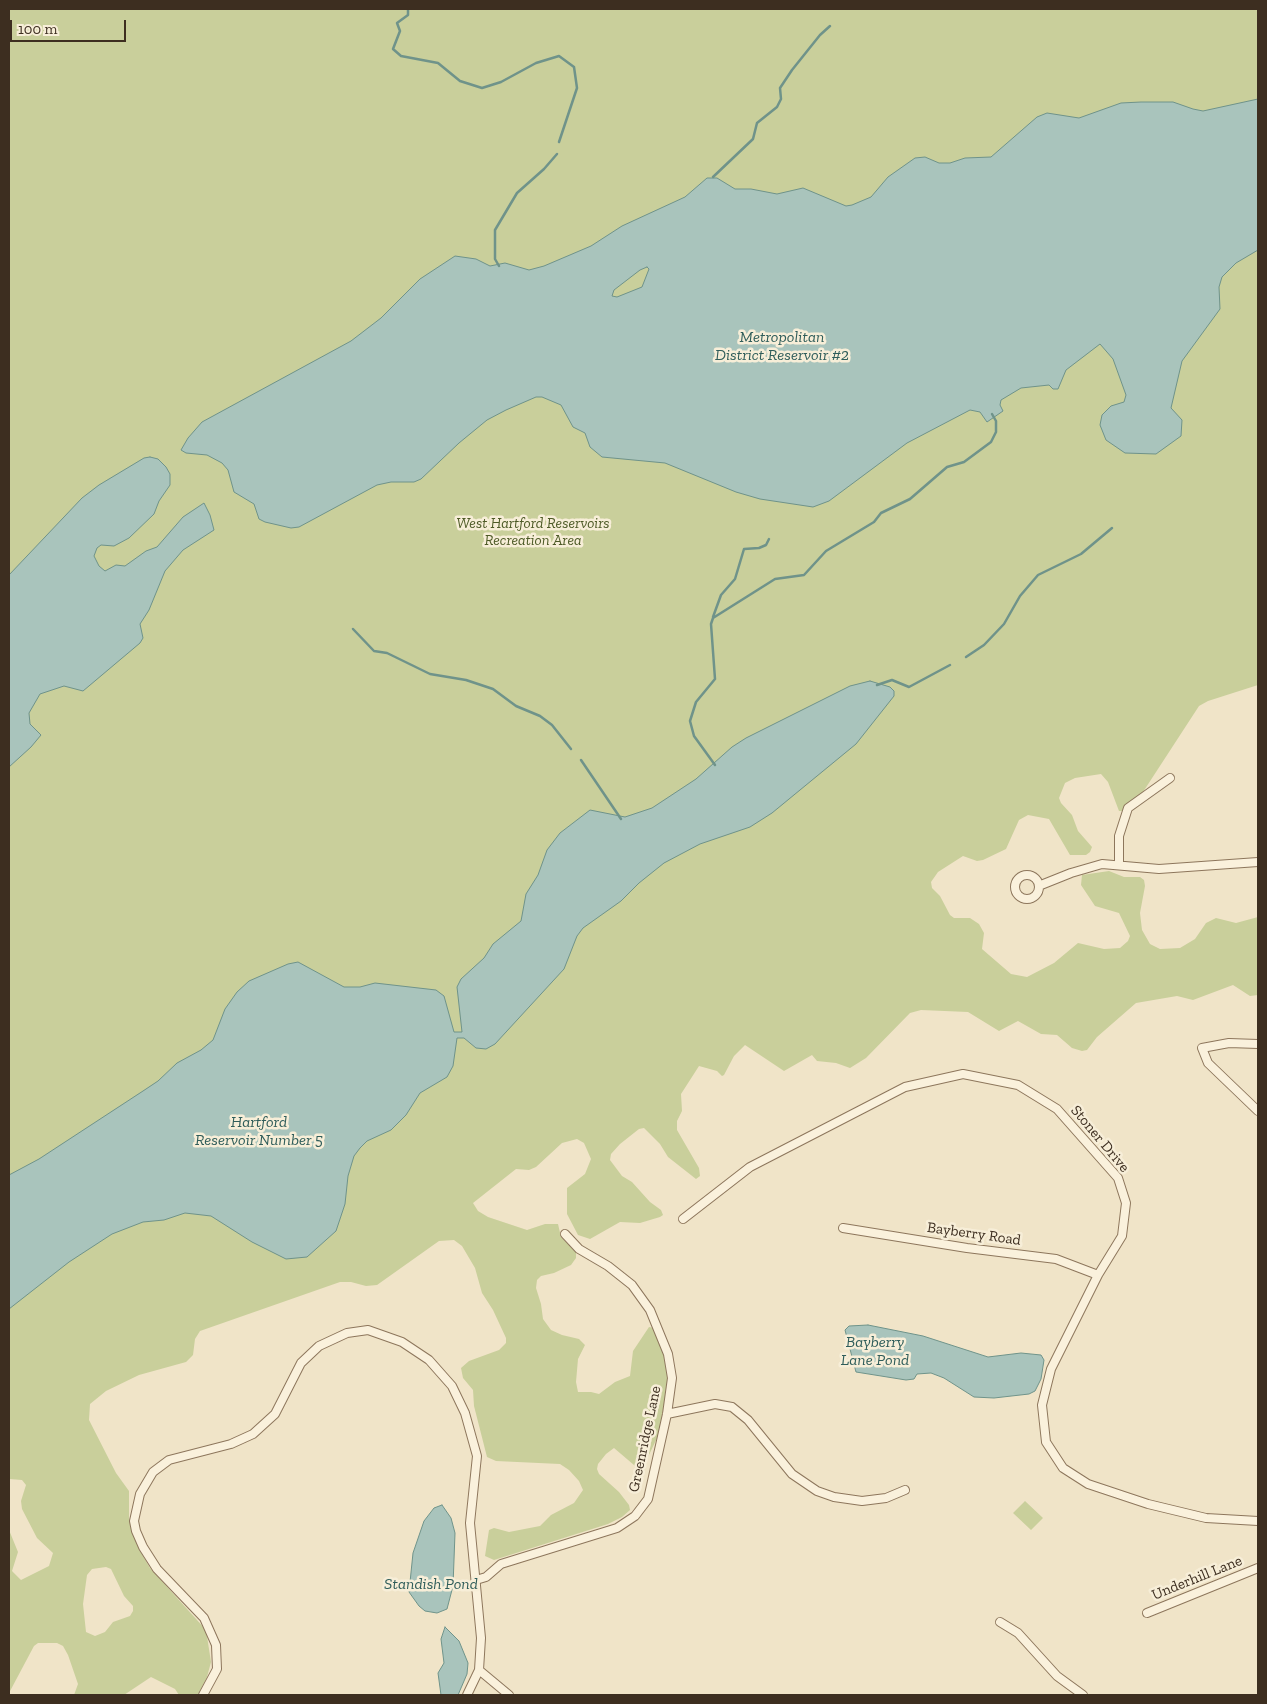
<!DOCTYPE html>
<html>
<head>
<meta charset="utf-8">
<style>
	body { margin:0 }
	#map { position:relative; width:1267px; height:1704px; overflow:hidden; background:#f0e4c8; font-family:"Zilla Slab",serif }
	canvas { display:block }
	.frame { position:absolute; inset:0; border:10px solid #3d2e20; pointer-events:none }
	.scale { position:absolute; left:10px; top:20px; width:116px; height:22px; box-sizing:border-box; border:2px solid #3d2e20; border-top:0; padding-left:6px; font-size:15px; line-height:18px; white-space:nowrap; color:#3d2e20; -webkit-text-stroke:4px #f7eed8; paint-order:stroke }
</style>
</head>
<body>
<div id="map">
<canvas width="1267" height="1704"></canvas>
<div class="frame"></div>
<div class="scale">100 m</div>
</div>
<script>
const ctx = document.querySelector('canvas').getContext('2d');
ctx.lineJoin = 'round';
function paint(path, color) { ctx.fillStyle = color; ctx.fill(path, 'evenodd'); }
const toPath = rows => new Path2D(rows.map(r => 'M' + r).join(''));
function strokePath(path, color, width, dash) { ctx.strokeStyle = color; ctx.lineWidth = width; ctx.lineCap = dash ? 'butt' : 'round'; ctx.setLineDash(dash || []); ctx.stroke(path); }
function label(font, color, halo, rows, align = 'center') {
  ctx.font = font + ' "Zilla Slab",serif'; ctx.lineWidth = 5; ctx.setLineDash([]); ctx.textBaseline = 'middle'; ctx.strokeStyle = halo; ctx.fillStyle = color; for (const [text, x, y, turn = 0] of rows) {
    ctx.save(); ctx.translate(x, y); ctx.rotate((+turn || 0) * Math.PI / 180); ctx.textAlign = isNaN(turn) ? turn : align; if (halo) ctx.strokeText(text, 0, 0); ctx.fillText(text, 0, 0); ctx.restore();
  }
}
const green = toPath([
	[9,9,1258,9,1258,685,1208,701,1199,706,1143,792,1124,811,1119,811,1108,782,1101,774,1075,778,1065,783,1059,798,1061,803,1072,815,1078,831,1092,847,1090,852,1086,855,1070,855,1049,819,1028,815,1019,820,1006,849,983,860,977,861,963,856,938,872,931,882,932,888,940,896,950,915,954,918,970,918,979,924,984,933,982,949,1011,974,1027,977,1054,963,1078,943,1104,949,1120,948,1128,941,1130,936,1119,913,1095,906,1081,885,1082,875,1109,871,1124,877,1140,877,1144,880,1145,886,1140,913,1142,930,1150,944,1160,949,1180,948,1195,939,1206,923,1216,918,1236,923,1258,917,1258,995,1250,996,1233,985,1193,1000,1177,996,1136,1003,1097,1037,1087,1050,1082,1051,1072,1048,1057,1035,1041,1034,1018,1021,999,1031,968,1012,921,1010,910,1013,866,1058,850,1068,836,1063,817,1061,812,1055,784,1071,745,1045,734,1056,724,1075,722,1076,717,1071,699,1066,681,1094,682,1111,677,1121,677,1130,699,1168,700,1176,696,1179,668,1157,660,1144,644,1128,639,1129,620,1144,611,1154,610,1160,622,1176,632,1182,650,1202,661,1210,663,1215,660,1217,640,1223,620,1222,590,1239,578,1235,567,1214,567,1188,585,1174,591,1159,584,1143,577,1139,562,1143,536,1167,529,1170,516,1169,473,1203,478,1211,488,1217,527,1230,545,1224,558,1224,561,1237,576,1252,576,1258,571,1265,554,1273,541,1276,537,1280,536,1288,541,1304,543,1319,551,1330,562,1335,579,1339,585,1345,578,1359,576,1382,578,1392,591,1392,599,1394,615,1382,630,1376,633,1351,649,1327,654,1328,662,1348,667,1364,668,1383,658,1436,647,1459,645,1470,641,1471,614,1448,606,1454,598,1464,597,1469,599,1474,619,1492,629,1505,630,1510,622,1517,608,1524,494,1560,485,1556,489,1530,494,1528,509,1532,540,1526,551,1515,574,1503,583,1490,579,1481,569,1470,560,1464,496,1461,487,1457,474,1406,473,1390,463,1378,461,1368,469,1361,499,1350,506,1343,506,1338,493,1310,482,1293,475,1268,462,1246,454,1240,439,1241,377,1285,366,1286,351,1282,340,1282,200,1331,195,1339,193,1355,186,1362,139,1375,106,1391,90,1404,89,1420,116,1473,129,1491,129,1518,139,1549,150,1568,206,1630,211,1662,207,1677,198,1695,179,1695,175,1689,151,1677,124,1695,74,1695,78,1684,68,1655,63,1646,57,1643,38,1643,34,1646,9,1693,9,1530,18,1552,12,1571,21,1580,49,1566,53,1553,37,1538,22,1509,21,1501,26,1485,22,1480,9,1479],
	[106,1567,111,1569,124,1596,133,1606,133,1611,130,1616,113,1622,105,1632,95,1636,86,1632,83,1604,87,1575,92,1569],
	[1025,1501,1043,1518,1031,1530,1013,1513]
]);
const water = toPath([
	[1258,99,1258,250,1236,263,1222,277,1219,287,1220,309,1182,361,1171,408,1182,420,1181,436,1156,454,1125,453,1106,440,1100,425,1102,415,1111,406,1124,402,1126,395,1113,359,1100,344,1066,370,1058,389,1053,389,1049,385,1021,388,1001,400,1000,405,1003,411,987,422,980,412,970,410,907,443,829,501,813,507,760,499,736,492,665,463,602,457,590,447,585,433,573,427,561,405,542,397,536,397,506,410,487,420,459,443,421,479,414,482,391,482,377,485,299,527,291,528,265,522,259,519,254,504,234,492,228,470,222,463,207,455,186,453,181,450,188,438,202,422,351,341,381,318,420,279,455,256,476,259,490,266,505,263,529,270,544,266,591,246,622,226,685,197,707,178,717,178,735,189,751,189,777,194,803,188,846,206,852,205,871,197,888,177,915,158,925,157,939,163,950,163,965,158,991,157,1037,117,1047,113,1079,118,1121,103,1141,102,1173,102,1193,109,1203,111,1258,99],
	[647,267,649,269,642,287,617,297,612,296,614,290,640,270,647,267],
	[150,457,158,459,166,467,170,474,170,485,159,501,154,514,129,538,114,546,101,545,97,548,94,556,99,566,105,571,116,565,125,566,146,551,157,547,183,517,204,503,210,515,214,530,183,550,165,571,149,610,140,624,143,638,140,643,83,691,64,686,40,694,29,713,30,724,41,735,31,747,9,767,9,575,82,498,99,485,144,458,150,457],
	[870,681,890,687,894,691,894,696,856,744,772,813,750,827,700,844,664,863,639,883,621,901,583,928,577,936,564,969,495,1044,486,1049,476,1048,464,1038,457,1038,453,1066,447,1077,420,1093,406,1115,391,1130,367,1141,360,1148,354,1156,348,1176,345,1204,336,1231,307,1257,286,1259,252,1242,211,1216,185,1213,164,1220,143,1222,112,1234,69,1262,9,1309,9,1175,39,1159,143,1091,158,1081,177,1063,201,1050,213,1040,225,1009,237,992,249,981,288,964,298,962,344,987,360,987,375,983,436,990,444,996,454,1032,462,1032,457,987,461,979,484,958,493,944,521,921,526,894,538,875,547,850,560,833,590,810,625,817,652,808,696,779,732,747,746,738,850,686,870,681],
	[868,1325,923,1336,988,1357,1021,1353,1041,1355,1044,1360,1041,1379,1035,1391,1029,1394,994,1398,974,1397,944,1378,931,1373,917,1374,914,1379,906,1380,856,1372,845,1330,849,1326,868,1325],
	[442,1505,451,1518,455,1533,453,1586,447,1609,437,1613,425,1611,419,1606,409,1592,413,1553,424,1521,434,1508,442,1505],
	[445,1627,459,1641,468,1663,467,1674,458,1695,441,1695,438,1673,444,1663,441,1639,445,1627]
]);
const stream = toPath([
	[408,9,408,15,397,23,400,31,393,49,401,56,438,63,460,81,482,88,501,82,536,63,559,56,574,67,577,88,559,142],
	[713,177,753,139,757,123,777,107,781,99,780,88,792,70,820,35,830,26],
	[499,266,495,259,495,230,517,193,544,169,557,154],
	[713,617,721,595,735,579,744,549,759,548,766,545,769,539],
	[353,629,374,651,387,653,430,674,466,680,493,689,516,706,540,716,552,725,571,749],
	[966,657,984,645,1004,624,1020,596,1038,575,1081,554,1112,528],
	[877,685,892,680,909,687,950,665],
	[581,760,621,819],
	[715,765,694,736,690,721,696,702,715,679,711,624,713,618,775,579,804,575,826,551,874,522,881,513,910,499,947,467,964,462,991,442,996,432,996,421,992,414]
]);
const minor = toPath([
	[1119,864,1119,836,1128,808,1170,778],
	'1015 887a12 12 0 1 1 24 0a12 12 0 1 1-24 0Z',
	[1041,885,1071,873,1102,864,1159,869,1258,862],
	[1258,1044,1229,1043,1202,1048,1208,1063,1258,1111],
	[683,1219,750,1167,905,1087,963,1074,1018,1085,1057,1109,1118,1178,1126,1203,1122,1236,1098,1275,1051,1369,1042,1405,1046,1442,1063,1468,1088,1484,1148,1504,1206,1518,1258,1521],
	[843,1228,967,1248,1056,1259,1098,1275],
	[667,1414,715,1404,732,1407,748,1420,792,1474,817,1491,834,1497,862,1501,886,1498,905,1490],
	[476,1580,486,1577,501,1564,617,1528,635,1516,648,1499,667,1414,672,1378,668,1354,650,1310,632,1285,608,1266,579,1249,565,1234],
	[1147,1613,1258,1568],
	[1000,1622,1018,1633,1057,1676,1083,1695],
	[479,1670,509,1695],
	[203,1695,217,1669,216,1645,204,1618,157,1569,143,1547,136,1531,134,1521,140,1494,153,1472,169,1460,231,1444,253,1434,275,1414,301,1363,319,1346,347,1333,368,1330,402,1342,429,1360,452,1386,465,1413,477,1456,470,1523,481,1638,479,1670,467,1695]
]);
const parkNames = [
	["West Hartford Reservoirs",533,524],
	["Recreation Area",533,541]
];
const streetNames = [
	["Stoner Drive",1100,1139,50],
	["Bayberry Road",974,1234,8],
	["Greenridge Lane",645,1439,-78],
	["Underhill Lane",1197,1578,-22]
];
const waterNames = [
	["Metropolitan",782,337],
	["District Reservoir #2",782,355],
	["Hartford",259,1122],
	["Reservoir Number 5",259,1140],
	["Bayberry",875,1342],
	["Lane Pond",875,1360],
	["Standish Pond",431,1584]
];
paint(green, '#c9cf9b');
paint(water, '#a9c4bc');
strokePath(water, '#6f938a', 1);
strokePath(stream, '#6f938a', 2.5);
strokePath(minor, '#8d765c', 10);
strokePath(minor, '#faf1dc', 8);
label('italic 15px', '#4d5a26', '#f7eed8', parkNames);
label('15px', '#3d2e20', '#f7eed8', streetNames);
label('italic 16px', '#2f5d5a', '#f7eed8', waterNames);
</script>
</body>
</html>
